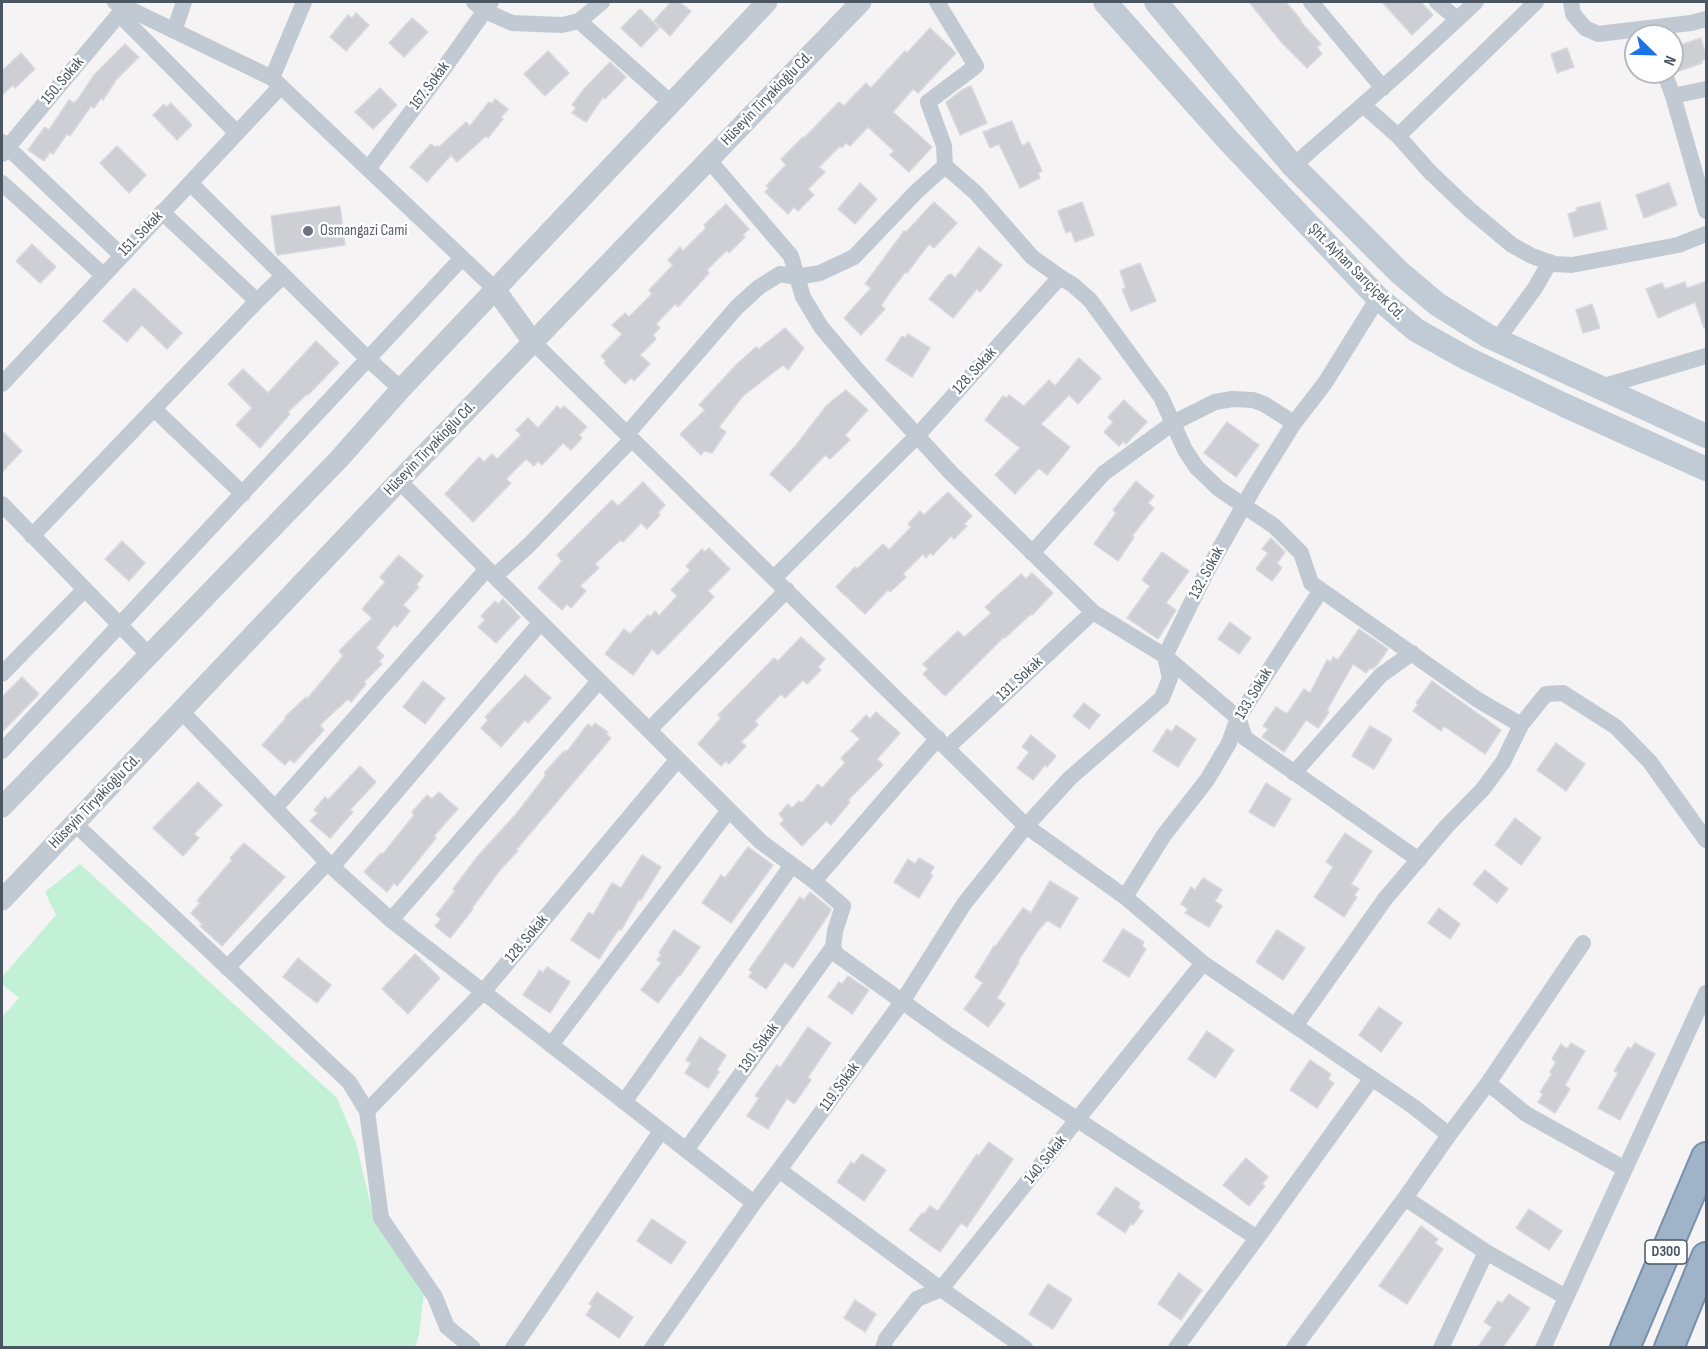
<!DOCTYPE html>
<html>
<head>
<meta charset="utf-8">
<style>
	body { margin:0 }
	#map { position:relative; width:1708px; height:1349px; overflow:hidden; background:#f5f3f3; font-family:"Sofia Sans Condensed",sans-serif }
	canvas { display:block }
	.frame { position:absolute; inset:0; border:3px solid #4a5661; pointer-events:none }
	.north { position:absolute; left:1624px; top:24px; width:60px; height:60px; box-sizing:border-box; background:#fff; border:2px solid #b7bbc0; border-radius:50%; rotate:113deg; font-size:16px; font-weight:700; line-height:24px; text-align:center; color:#4a5661 }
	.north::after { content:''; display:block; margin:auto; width:21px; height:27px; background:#1a73e8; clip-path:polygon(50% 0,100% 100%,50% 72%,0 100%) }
</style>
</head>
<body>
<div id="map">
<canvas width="1708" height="1349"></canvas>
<div class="frame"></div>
<div class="north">N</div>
</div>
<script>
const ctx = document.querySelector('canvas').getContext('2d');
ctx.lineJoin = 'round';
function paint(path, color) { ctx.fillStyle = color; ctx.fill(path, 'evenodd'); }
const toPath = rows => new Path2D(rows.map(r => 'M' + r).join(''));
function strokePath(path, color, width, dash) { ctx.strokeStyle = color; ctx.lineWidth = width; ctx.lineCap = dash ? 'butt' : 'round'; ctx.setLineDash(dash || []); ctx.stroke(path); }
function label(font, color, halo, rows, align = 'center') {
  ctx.font = font + ' "Sofia Sans Condensed",sans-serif'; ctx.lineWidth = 5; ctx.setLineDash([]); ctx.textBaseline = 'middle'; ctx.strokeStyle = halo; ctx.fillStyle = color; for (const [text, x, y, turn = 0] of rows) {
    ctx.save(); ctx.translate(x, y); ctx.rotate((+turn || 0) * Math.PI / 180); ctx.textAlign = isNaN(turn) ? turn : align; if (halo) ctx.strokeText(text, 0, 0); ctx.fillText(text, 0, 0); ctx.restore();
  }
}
const green = toPath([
	[80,864,337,1098,356,1143,375,1223,424,1292,419,1335,415,1347,2,1347,2,1017,19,998,2,984,2,977,56,915,45,892]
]);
const building = toPath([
	[671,2,679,2,691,11,670,36,654,21,671,2],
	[1249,2,1286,2,1301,20,1300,21,1321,44,1317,47,1322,54,1307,68,1282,43,1249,2],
	[1382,2,1421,2,1433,15,1412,35,1382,2],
	[640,9,659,28,641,47,621,28,640,9],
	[356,13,369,25,346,51,330,37,348,15,352,18,356,13],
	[412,18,428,32,404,57,389,43,412,18],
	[930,28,956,53,918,93,913,89,893,112,932,147,909,172,890,155,894,151,868,127,850,146,846,143,842,148,840,146,819,167,825,172,808,189,814,195,798,211,794,207,788,214,765,192,769,188,766,186,786,165,781,159,803,137,804,138,839,102,844,106,866,83,871,88,905,51,907,53,930,28],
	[1701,38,1707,59,1701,61,1702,63,1676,72,1672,59,1672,48,1701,38],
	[125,44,139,57,116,80,103,100,101,98,94,108,91,106,70,136,67,134,53,154,50,152,44,161,28,150,45,127,49,130,69,100,74,103,78,99,94,75,125,44],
	[1567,48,1574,67,1557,73,1551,54,1567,48],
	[548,51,569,73,545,96,524,74,548,51],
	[21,53,35,69,15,88,13,85,2,95,2,71,21,53],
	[610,62,626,77,605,99,603,97,586,122,572,113,576,108,572,105,584,89,610,62],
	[971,86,987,123,960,135,946,102,962,90,971,86],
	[380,88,397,105,373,129,355,112,380,88],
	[495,99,508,109,501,117,503,119,488,138,486,136,457,162,451,155,427,182,410,167,431,144,435,147,437,146,439,147,466,122,470,126,489,102,492,104,495,99],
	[171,103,192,125,177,140,153,115,164,104,166,107,171,103],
	[1012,121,1022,146,1029,142,1042,171,1038,173,1040,178,1020,188,999,144,990,148,983,132,1012,121],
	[117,146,146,175,129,193,100,163,117,146],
	[860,183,877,199,855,224,838,209,860,183],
	[1669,183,1677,205,1644,218,1636,195,1669,183],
	[934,202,957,223,934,248,929,244,907,273,905,272,881,305,885,309,861,335,844,318,871,288,865,284,904,231,906,232,934,202],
	[1082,202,1094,235,1075,242,1071,231,1066,233,1058,211,1082,202],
	[1600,202,1607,229,1574,237,1568,214,1577,211,1576,208,1600,202],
	[726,204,749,229,743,235,745,237,729,253,727,250,707,270,709,273,678,307,675,304,656,324,660,328,653,335,656,339,640,355,650,364,634,381,631,378,625,384,604,363,606,361,601,356,622,334,612,325,625,313,629,317,652,294,649,290,673,265,668,260,680,247,683,251,706,228,704,225,726,204],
	[340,206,345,245,278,255,276,253,271,216,340,206],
	[32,244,56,267,40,283,16,261,32,244],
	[979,247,1002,265,980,292,977,289,953,318,929,299,947,276,951,274,955,278,979,247],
	[1140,263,1156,301,1131,311,1122,289,1126,288,1120,271,1140,263],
	[1707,281,1707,327,1704,328,1695,302,1658,318,1646,289,1662,283,1665,289,1685,282,1687,288,1707,281],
	[134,288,182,333,167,349,142,325,127,342,103,321,134,288],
	[1592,304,1600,328,1583,333,1576,310,1592,304],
	[785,328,804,348,788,370,783,365,743,396,719,427,726,432,712,453,704,451,701,455,680,434,705,410,699,405,736,365,756,347,759,349,785,328],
	[908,334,930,348,912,377,886,360,902,336,905,338,908,334],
	[316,341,339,363,308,395,307,394,288,412,290,414,260,448,236,425,252,408,228,384,243,369,268,393,316,341],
	[1079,358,1101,378,1078,404,1069,395,1041,424,1070,447,1047,475,1039,468,1015,494,995,475,1020,448,985,420,1003,396,1007,398,1009,395,1024,406,1049,380,1055,386,1079,358],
	[846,390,868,410,845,435,850,440,830,459,825,455,790,492,770,474,797,444,827,405,846,390],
	[1124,400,1147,422,1126,444,1124,441,1119,446,1104,432,1113,422,1108,417,1124,400],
	[557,406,561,409,564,406,587,427,579,435,582,438,571,450,563,443,542,465,538,461,534,466,526,459,506,479,511,483,473,522,445,494,479,457,484,462,492,454,497,459,521,435,516,430,528,418,538,428,557,406],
	[1227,422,1259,445,1236,477,1204,453,1227,422],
	[2,431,22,451,2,472,2,431],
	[1136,481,1154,496,1148,503,1154,508,1132,536,1134,537,1118,561,1094,544,1116,513,1113,510,1136,481],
	[643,482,665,505,658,513,660,515,647,529,641,523,623,542,621,540,615,545,595,564,599,568,580,586,586,591,571,608,567,604,562,610,538,588,562,561,557,555,612,500,618,506,643,482],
	[948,492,972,516,964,524,967,526,954,539,951,536,933,555,930,553,926,558,923,554,903,574,906,577,890,592,888,590,865,614,836,587,855,567,857,569,883,544,889,550,911,527,908,524,920,511,924,515,948,492],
	[1271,538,1285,552,1277,563,1282,568,1272,581,1256,569,1268,553,1262,549,1271,538],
	[122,541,145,563,129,581,105,559,122,541],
	[709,548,730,569,708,591,714,597,692,620,658,655,652,649,633,675,605,654,624,629,630,634,648,615,650,617,655,611,659,616,677,596,671,590,690,570,686,566,702,549,705,552,709,548],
	[1162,552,1189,571,1166,603,1176,610,1158,639,1127,618,1150,586,1142,580,1162,552],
	[399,555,423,576,416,585,419,587,403,605,410,611,397,627,394,625,376,648,384,656,379,661,382,664,364,682,366,684,351,702,348,699,320,725,324,730,294,763,290,759,285,765,262,745,286,718,285,717,306,697,307,699,343,656,339,651,372,618,362,609,385,582,380,577,399,555],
	[1032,573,1053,593,1032,615,1031,614,1005,638,1004,637,945,696,923,674,928,669,923,664,958,631,964,637,971,631,991,613,985,607,1021,574,1026,579,1032,573],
	[503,599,520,617,496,643,478,627,485,620,481,616,495,601,498,604,503,599],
	[1230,622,1251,638,1239,654,1218,639,1230,622],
	[1359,629,1388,649,1377,665,1372,669,1370,668,1366,673,1353,664,1327,710,1329,712,1318,728,1306,720,1284,752,1262,737,1268,729,1263,726,1276,707,1287,714,1304,689,1310,693,1327,660,1331,662,1333,657,1338,660,1359,629],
	[801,637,825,659,818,667,821,670,807,684,803,680,785,698,781,694,755,721,758,725,741,742,746,746,729,764,726,761,721,766,698,744,721,718,718,715,774,658,778,661,801,637],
	[525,675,551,698,528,723,525,720,501,747,481,728,488,720,485,717,525,675],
	[22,677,39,694,2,732,2,697,22,677],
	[423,681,445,698,425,724,403,707,423,681],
	[1432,681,1501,730,1485,754,1444,726,1441,731,1413,711,1418,705,1416,703,1432,681],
	[1084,703,1100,715,1089,729,1073,716,1084,703],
	[876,712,900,733,877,759,883,765,848,800,850,802,831,825,826,821,802,846,780,824,784,820,779,814,788,804,792,808,799,801,802,803,818,784,822,788,845,763,841,758,860,739,851,731,866,715,870,719,876,712],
	[595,723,608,732,606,734,611,738,516,850,518,851,500,870,472,908,473,909,450,938,435,926,441,919,436,915,455,891,453,889,477,857,517,813,546,775,544,773,564,751,565,752,569,749,588,724,592,727,595,723],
	[1176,725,1196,739,1178,767,1153,751,1167,729,1172,732,1176,725],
	[1370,726,1392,739,1374,769,1352,756,1370,726],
	[1031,735,1056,756,1047,767,1045,765,1033,780,1017,768,1029,752,1022,747,1031,735],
	[1556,743,1585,764,1566,791,1537,770,1556,743],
	[360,766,376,782,350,810,353,812,330,838,310,821,318,813,314,810,325,797,328,800,360,766],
	[198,782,222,805,194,834,199,838,183,856,153,828,198,782],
	[1266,783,1291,799,1274,827,1249,812,1266,783],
	[439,792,458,809,434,836,436,838,415,864,397,886,394,883,387,892,364,872,381,853,383,854,414,815,412,812,427,795,432,799,439,792],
	[1515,818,1541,838,1521,865,1495,845,1515,818],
	[1345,833,1372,851,1351,884,1359,889,1354,895,1357,897,1344,917,1314,897,1333,867,1326,862,1345,833],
	[244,843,285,877,222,946,200,926,202,924,191,913,200,903,197,901,232,860,230,858,244,843],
	[748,847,773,865,731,923,702,903,721,875,725,878,748,847],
	[642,855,661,867,641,900,639,899,621,930,619,929,599,959,571,940,589,912,593,915,612,883,621,888,642,855],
	[919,858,934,867,930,874,933,875,919,898,894,882,908,859,915,864,919,858],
	[1485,870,1508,889,1497,903,1473,884,1485,870],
	[1203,878,1222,890,1215,901,1222,906,1209,927,1185,913,1188,909,1181,904,1191,887,1195,890,1203,878],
	[1050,881,1078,898,1060,928,1047,920,1038,931,1018,961,1019,962,997,998,1005,1004,988,1027,964,1009,983,983,975,977,994,946,995,947,1023,908,1031,913,1050,881],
	[810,892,831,909,830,912,793,968,785,962,766,989,749,977,752,972,749,970,800,897,804,900,810,892],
	[1439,908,1460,924,1450,939,1428,923,1439,908],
	[1123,929,1144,942,1142,946,1146,949,1129,977,1103,961,1123,929],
	[674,930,700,947,680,976,679,975,658,1003,641,990,661,963,657,960,661,955,659,953,674,930],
	[1277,930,1305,948,1283,980,1256,962,1277,930],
	[415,954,440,978,408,1014,382,989,415,954],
	[298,958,331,985,317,1003,283,977,298,958],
	[547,967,570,982,550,1013,523,995,540,970,543,973,547,967],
	[848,976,869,990,852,1014,828,997,839,982,842,984,848,976],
	[1379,1007,1402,1023,1381,1052,1359,1035,1379,1007],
	[808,1027,831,1043,808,1077,811,1080,794,1104,787,1098,768,1129,747,1116,759,1098,755,1096,777,1065,780,1068,808,1027],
	[1207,1031,1234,1050,1215,1078,1188,1059,1207,1031],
	[700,1037,726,1055,717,1070,719,1072,708,1088,685,1073,691,1063,686,1060,700,1037],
	[1571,1043,1585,1051,1565,1085,1570,1089,1555,1113,1538,1102,1543,1094,1540,1092,1552,1074,1550,1072,1556,1062,1552,1059,1561,1044,1567,1049,1571,1043],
	[1635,1043,1655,1054,1620,1120,1598,1108,1618,1073,1614,1071,1628,1047,1631,1049,1635,1043],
	[1310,1060,1331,1074,1328,1079,1334,1083,1317,1108,1290,1090,1310,1060],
	[989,1142,1013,1159,967,1227,961,1223,940,1252,909,1230,922,1213,924,1214,930,1206,938,1211,977,1154,979,1156,989,1142],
	[862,1154,886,1170,864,1201,837,1182,851,1162,854,1164,862,1154],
	[1246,1158,1268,1177,1262,1184,1265,1186,1249,1206,1223,1185,1246,1158],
	[1116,1187,1140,1203,1138,1208,1143,1211,1133,1225,1131,1223,1125,1233,1097,1214,1116,1187],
	[1529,1209,1562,1231,1549,1250,1516,1228,1529,1209],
	[652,1219,686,1242,671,1264,637,1241,652,1219],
	[1421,1226,1438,1239,1435,1243,1443,1249,1407,1304,1379,1286,1421,1226],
	[1179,1273,1202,1290,1181,1320,1158,1304,1179,1273],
	[1048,1284,1072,1299,1053,1329,1029,1314,1048,1284],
	[597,1292,633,1317,619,1338,586,1315,592,1306,589,1304,597,1292],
	[1509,1294,1530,1308,1503,1347,1478,1347,1492,1327,1484,1322,1498,1301,1502,1303,1509,1294],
	[855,1300,876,1314,865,1332,844,1318,855,1300]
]);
const minor = toPath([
	[115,2,272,78,495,289],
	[474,2,485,11,512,23,562,25,579,21,602,2],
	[1311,2,1383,88],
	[1437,2,1457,19],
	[1571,2,1573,14,1585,28,1598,34,1691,23,1706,19],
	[119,14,237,133],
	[579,21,671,103],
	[174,31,184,2],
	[1664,72,1673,96,1706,211],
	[272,78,304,2],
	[1673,96,1706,89],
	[1363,105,1398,136,1430,172,1470,210,1512,245,1532,256,1554,264,1572,265,1678,245,1706,234],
	[1398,136,1536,2],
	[2,142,121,255],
	[2,154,125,7],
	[708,159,791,256,803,297,821,327,859,372,951,473,1093,612,1165,656,1238,718,1245,738,1419,860],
	[1293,166,1406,67,1476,2],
	[368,169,442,71,491,2],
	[2,183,103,275],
	[190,183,368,359,401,389],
	[162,212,257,301],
	[1060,277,1073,285,1090,300,1161,397,1185,450,1197,468,1219,489,1274,526,1301,553,1311,583,1321,590,1238,718,1229,743,1207,780,1164,835,1125,897],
	[1497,340,1535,288,1550,262],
	[533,342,1026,826,1125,897,1203,963,1414,1107,1449,1135,1405,1198,1294,1348],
	[2,384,281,86],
	[1601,387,1706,356],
	[154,409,243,494],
	[627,434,737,307,759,287,780,274,797,277,820,273,854,257,917,191,945,166,944,146,928,102,976,66,937,2],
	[399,481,761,842,814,881,843,906,835,931,833,947,836,954,949,1035,1257,1238],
	[2,504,149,655],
	[32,536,257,301,283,276],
	[1032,553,1104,473,1173,423,1215,402,1232,399,1253,400,1264,404,1294,423],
	[495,576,529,545,632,439],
	[774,578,917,436,1060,277,1032,257,976,193,945,166],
	[2,674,85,589],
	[181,711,332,867,391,920,754,1203],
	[1521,725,1546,694,1563,693,1616,727,1650,762,1706,840],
	[649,730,787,590],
	[947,748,1093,612],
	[2,751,462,258],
	[1294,773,1381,675,1412,653],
	[275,808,487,569],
	[75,824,349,1082,367,1111,381,1218,435,1297,447,1327,473,1348],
	[332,867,541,622],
	[814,881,938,738],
	[391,920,599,681],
	[227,968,328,862],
	[1295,1026,1385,899,1446,827,1483,789,1503,762,1521,725,1478,700,1321,590],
	[551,1045,729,810],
	[1488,1083,1526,1114,1625,1169,1706,993],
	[624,1102,792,865],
	[367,1111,483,992,678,759],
	[1449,1135,1488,1083,1583,943],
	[686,1150,833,947],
	[779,1170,931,1282,1025,1348],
	[1405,1198,1486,1252,1566,1297],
	[513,1348,661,1131],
	[652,1348,754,1203,779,1170,902,1002,964,904,1026,826,1070,778,1162,698,1170,678,1165,656,1206,573,1253,489,1294,423,1325,383,1378,298],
	[883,1348,886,1339,917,1299,941,1289,1203,963],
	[1176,1348,1257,1238,1372,1078],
	[1441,1348,1486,1252],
	[1543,1348,1625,1169]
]);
const tertiary = toPath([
	[495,289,533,342],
	[2,807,339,459,401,389,767,2],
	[2,900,399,481,861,2]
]);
const secondary = toPath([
	[1105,2,1228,140,1378,298,1416,330,1466,358,1564,405,1706,469],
	[1156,2,1293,166,1399,272,1437,304,1488,336,1706,436]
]);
const trunk = toPath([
	[1625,1348,1706,1157],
	[1669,1348,1706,1257]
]);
const markers = [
	[308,231,6,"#6b7280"]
];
const shields = [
	[1666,1252,42]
];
const shieldNames = [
	["D300",1666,1252]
];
const streetNames = [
	["150. Sokak",63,81,-50],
	["167. Sokak",430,86,-53],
	["Hüseyin Tiryakioğlu Cd.",767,99,-46],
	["151. Sokak",141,234,-46],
	["Şht. Ayhan Sarıçiçek Cd.",1356,272,45],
	["128. Sokak",975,371,-48],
	["Hüseyin Tiryakioğlu Cd.",430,449,-46],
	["132. Sokak",1207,573,-62],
	["131. Sokak",1020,679,-43],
	["133. Sokak",1254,694,-59],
	["Hüseyin Tiryakioğlu Cd.",95,802,-46],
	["128. Sokak",527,939,-50],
	["130. Sokak",759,1048,-54],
	["119. Sokak",840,1087,-54],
	["140. Sokak",1046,1160,-51]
];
const worshipNames = [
	["Osmangazi Cami",320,231]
];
paint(green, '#c3f1d5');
paint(building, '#cdcfd5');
strokePath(building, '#d7d9de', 1.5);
strokePath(trunk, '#7690ad', 32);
strokePath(minor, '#c1cad2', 16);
strokePath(tertiary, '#c1cad2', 21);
strokePath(secondary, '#c1cbd6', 24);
strokePath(trunk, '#9fb4c9', 28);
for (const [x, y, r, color] of markers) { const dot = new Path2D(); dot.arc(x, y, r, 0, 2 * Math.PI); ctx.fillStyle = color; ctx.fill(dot); strokePath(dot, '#fff', 2); }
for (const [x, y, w] of shields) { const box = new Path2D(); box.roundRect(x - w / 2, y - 12, w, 24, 4.5); ctx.fillStyle = '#fff'; ctx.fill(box); strokePath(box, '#4a5661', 1.5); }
label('bold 15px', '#4a5661', null, shieldNames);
label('16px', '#4a5661', '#fff', streetNames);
label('16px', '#5b616d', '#fff', worshipNames, 'left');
</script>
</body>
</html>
